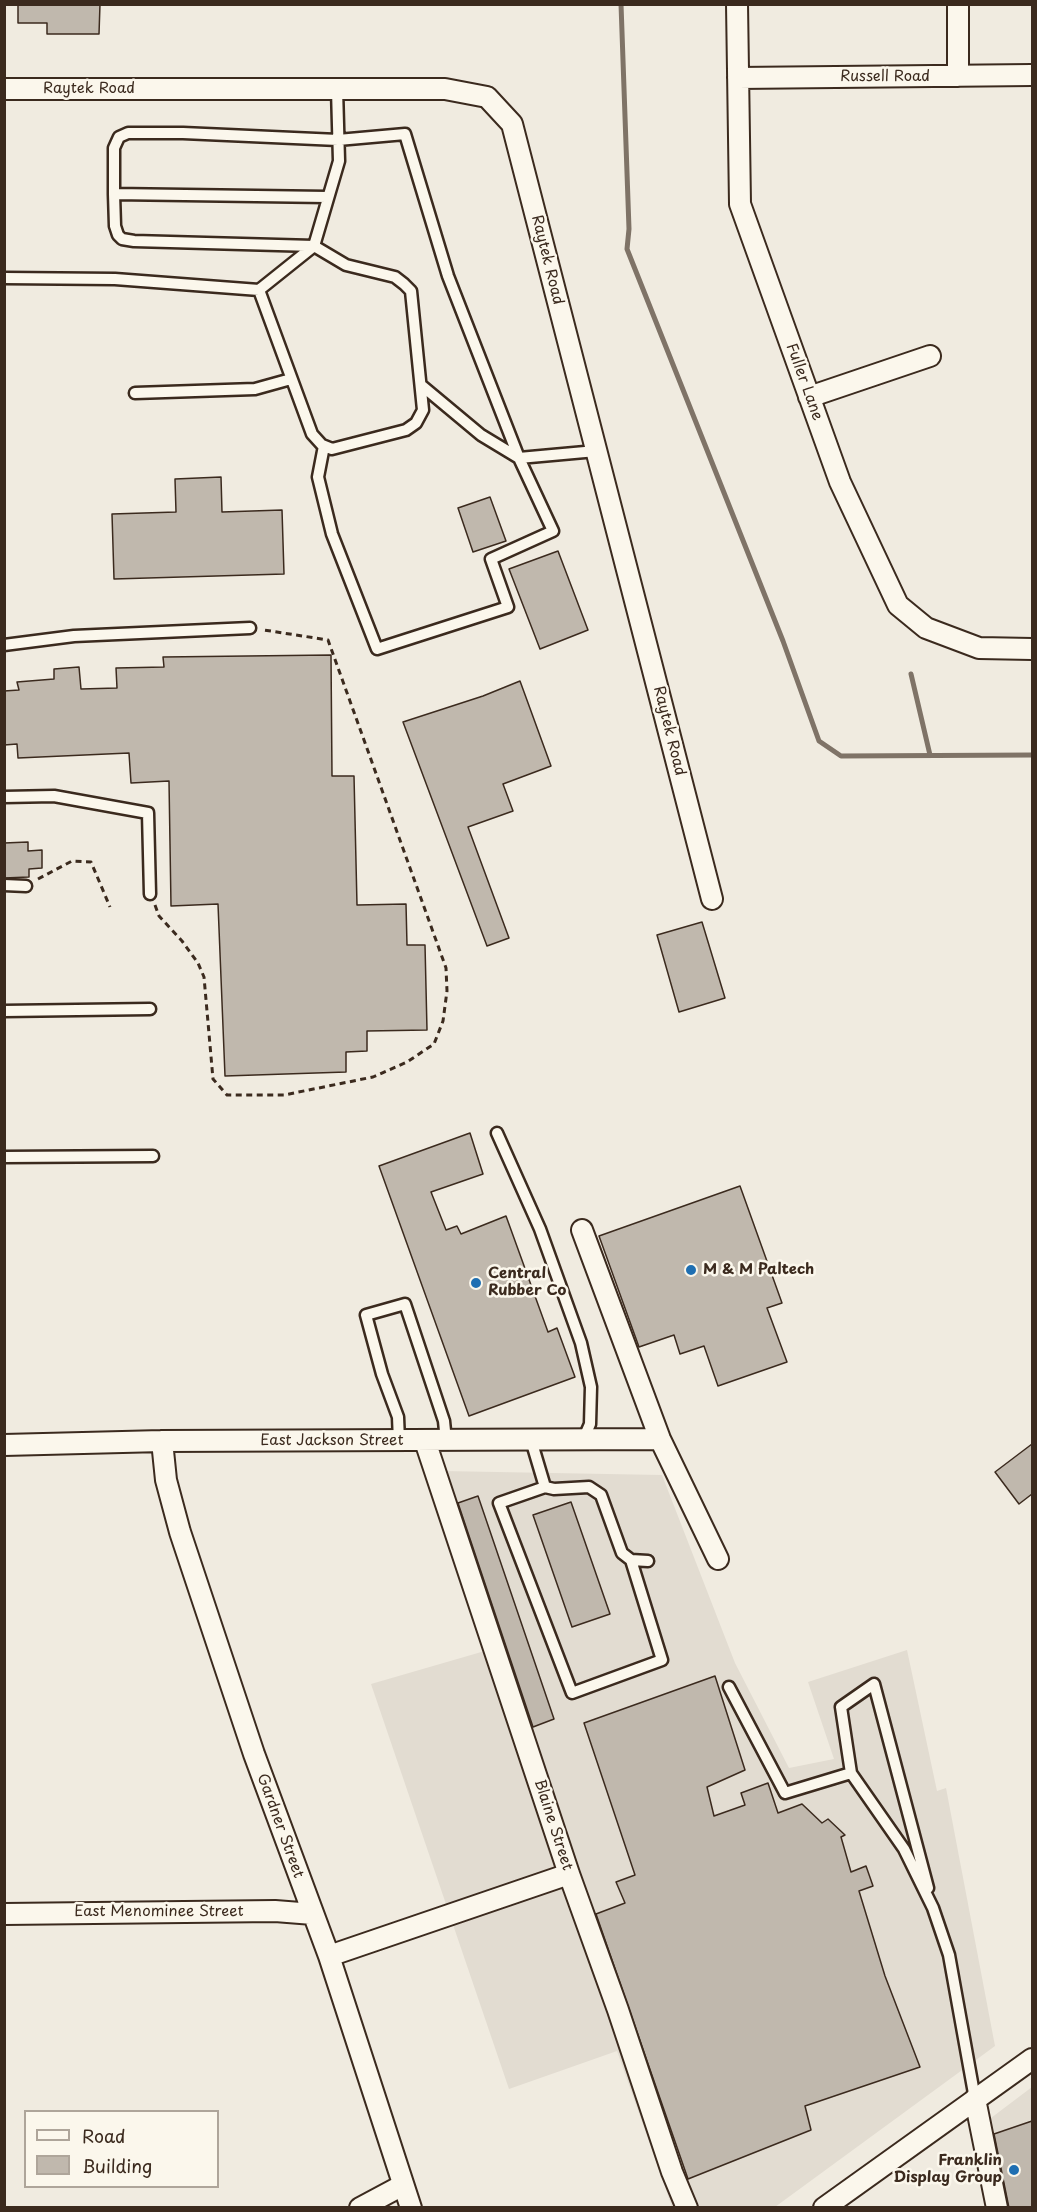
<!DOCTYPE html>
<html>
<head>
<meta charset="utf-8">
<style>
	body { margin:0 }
	#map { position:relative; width:1037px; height:2212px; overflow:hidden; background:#f0ebe0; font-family:"Playpen Sans",sans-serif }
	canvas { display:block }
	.frame { position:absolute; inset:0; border:6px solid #3b2a1e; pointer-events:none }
	.legend { position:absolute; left:24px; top:2110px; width:195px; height:78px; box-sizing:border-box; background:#fbf7ec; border:2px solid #aea59a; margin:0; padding:8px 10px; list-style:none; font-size:18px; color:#3b2a1e }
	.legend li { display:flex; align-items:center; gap:12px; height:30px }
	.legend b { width:30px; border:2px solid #aea59a }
</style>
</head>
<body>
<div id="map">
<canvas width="1037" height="2212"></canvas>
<div class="frame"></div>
<ul class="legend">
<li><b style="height:8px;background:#fbf7ec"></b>Road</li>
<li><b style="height:16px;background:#c0b8ad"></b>Building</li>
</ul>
</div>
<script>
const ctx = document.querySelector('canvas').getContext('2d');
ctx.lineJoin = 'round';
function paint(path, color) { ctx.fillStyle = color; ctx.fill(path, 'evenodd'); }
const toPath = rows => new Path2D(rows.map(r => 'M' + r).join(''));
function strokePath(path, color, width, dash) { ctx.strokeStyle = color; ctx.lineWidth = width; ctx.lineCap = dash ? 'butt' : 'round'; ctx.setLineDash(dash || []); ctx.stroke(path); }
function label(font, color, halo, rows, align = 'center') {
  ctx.font = font + ' "Playpen Sans",sans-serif'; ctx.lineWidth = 5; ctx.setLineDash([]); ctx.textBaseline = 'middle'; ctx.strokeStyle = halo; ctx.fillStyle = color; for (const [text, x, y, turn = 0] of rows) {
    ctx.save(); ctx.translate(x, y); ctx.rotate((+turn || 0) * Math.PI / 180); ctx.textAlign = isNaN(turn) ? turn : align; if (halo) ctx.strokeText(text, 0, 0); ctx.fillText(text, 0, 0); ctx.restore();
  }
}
const built = toPath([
	[442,1471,662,1475,735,1663,789,1768,834,1759,808,1682,907,1650,937,1791,946,1788,995,2046,775,2207,672,2207,617,2051,509,2089,371,1684,502,1646],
	[1032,2087,1032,2207,999,2207,987,2121]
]);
const stream = toPath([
	[621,4,629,229,627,249,783,641,819,741,841,756,1032,755],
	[911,674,930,755]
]);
const building = toPath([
	[18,4,100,4,99,34,47,34,47,23,18,23,18,4],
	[221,477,222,512,282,510,284,574,114,579,112,514,176,512,175,479,221,477],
	[490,497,506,541,473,552,458,508,490,497],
	[558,551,588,630,540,649,509,569,558,551],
	[331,655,332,776,354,776,357,905,406,904,407,945,425,945,427,1030,367,1031,367,1051,346,1052,346,1072,225,1076,218,904,171,906,169,781,131,783,129,753,18,758,17,744,4,745,4,691,19,690,17,682,54,679,54,669,79,667,81,689,117,688,116,668,164,667,163,657,331,655],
	[520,681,551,766,503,784,513,811,468,827,509,938,487,946,403,722,483,696,520,681],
	[28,842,28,851,42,850,42,868,29,869,29,877,4,878,4,843,28,842],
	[702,922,725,998,679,1012,657,935,702,922],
	[470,1133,483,1174,431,1192,446,1230,457,1226,461,1234,506,1216,548,1332,557,1328,575,1377,469,1416,379,1166,470,1133],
	[740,1186,782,1303,767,1308,787,1362,718,1386,704,1346,680,1354,674,1335,639,1347,599,1236,740,1186],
	[1032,1444,1032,1494,1019,1504,995,1472,1032,1444],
	[478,1496,554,1719,533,1727,458,1503,478,1496],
	[571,1502,610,1614,572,1627,533,1515,571,1502],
	[715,1676,745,1770,707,1787,714,1816,745,1805,741,1793,768,1783,778,1813,802,1804,822,1823,828,1819,845,1835,841,1837,851,1872,866,1866,873,1886,859,1891,885,1976,920,2067,805,2106,811,2130,688,2179,596,1914,625,1903,616,1882,635,1875,584,1723,715,1676],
	[1032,2121,1032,2208,1009,2208,994,2134,1032,2121]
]);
const path = toPath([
	[38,879,72,861,91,862,110,907],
	[155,905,159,916,182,941,198,963,204,977,213,1079,227,1095,284,1095,373,1077,407,1062,434,1044,443,1021,447,991,446,968,328,640,264,630]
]);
const lane = toPath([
	[114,194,115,226,118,235,122,239,134,241,314,246,346,265,395,277,404,284,411,291,423,410,416,423,406,430,332,449,322,445,312,434,259,290],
	[4,278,115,279,259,290,314,246,339,161,337,89],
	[421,385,481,435,519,458,596,451],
	[135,393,255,389,291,379],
	[324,446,318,477,332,534,377,649,508,607,491,559,553,531,519,458,448,276,405,134,338,140,183,133,128,133,119,137,114,148,114,194,327,197],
	[4,645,74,636,250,628],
	[4,797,54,796,148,813,150,894],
	[4,885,26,886],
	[4,1011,150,1009],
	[497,1133,540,1229,581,1343,591,1387,590,1424,583,1440],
	[4,1157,153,1156],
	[531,1440,545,1487,554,1489,589,1487,601,1495,622,1553,631,1560,648,1561],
	[399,1441,398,1417,382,1374,366,1315,405,1304,444,1421,446,1441],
	[545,1487,499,1503,572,1693,662,1660,631,1560],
	[729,1687,785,1793,851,1773,904,1849,933,1908,949,1955,975,2099],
	[851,1773,841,1707,874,1684,928,1888]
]);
const street = toPath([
	[737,4,740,204,840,482,898,605,926,628,979,648,1032,649],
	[958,4,958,76],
	[738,78,1032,75],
	[4,89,445,89,487,97,512,124,712,899],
	[809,397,930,356],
	[582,1230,660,1439,718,1559],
	[162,1441,166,1480,180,1532,254,1754,329,1956,411,2208],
	[425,1441,569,1874,618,2010,672,2172,687,2208],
	[4,1445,162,1441,660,1439],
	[4,1914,275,1911,313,1914],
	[329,1956,569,1874],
	[975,2099,997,2208],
	[360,2208,403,2185],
	[824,2208,1032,2059]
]);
const markers = [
	[691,1270,6,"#1f6fb2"],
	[476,1283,6,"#1f6fb2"],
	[1014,2170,6,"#1f6fb2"]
];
const streetNames = [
	["Russell Road",885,77],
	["Raytek Road",89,89],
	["Raytek Road",547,260,76],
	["Fuller Lane",804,382,70],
	["Raytek Road",669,731,76],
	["East Jackson Street",332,1441],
	["Blaine Street",553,1825,72],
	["Gardner Street",280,1826,70],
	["East Menominee Street",159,1912]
];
const poiNames = [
	["M & M Paltech",703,1270],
	["Central",488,1274],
	["Rubber Co",488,1291],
	["Franklin",1002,2161,"right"],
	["Display Group",1002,2178,"right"]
];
paint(built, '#e2dcd1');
strokePath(stream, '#7f7367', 5);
paint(building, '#c0b8ad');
strokePath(building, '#3b2a1e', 1.5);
strokePath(lane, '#3b2a1e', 15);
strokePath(street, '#3b2a1e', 24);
strokePath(path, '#3b2a1e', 3, [6, 4.5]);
strokePath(lane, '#fbf7ec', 10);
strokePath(street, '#fbf7ec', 20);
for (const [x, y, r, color] of markers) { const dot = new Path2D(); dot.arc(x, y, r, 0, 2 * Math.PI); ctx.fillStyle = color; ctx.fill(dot); strokePath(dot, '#fbf7ec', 2); }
label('15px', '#3b2a1e', '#fbf7ec', streetNames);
label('bold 15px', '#3b2a1e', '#fbf7ec', poiNames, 'left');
</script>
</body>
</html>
